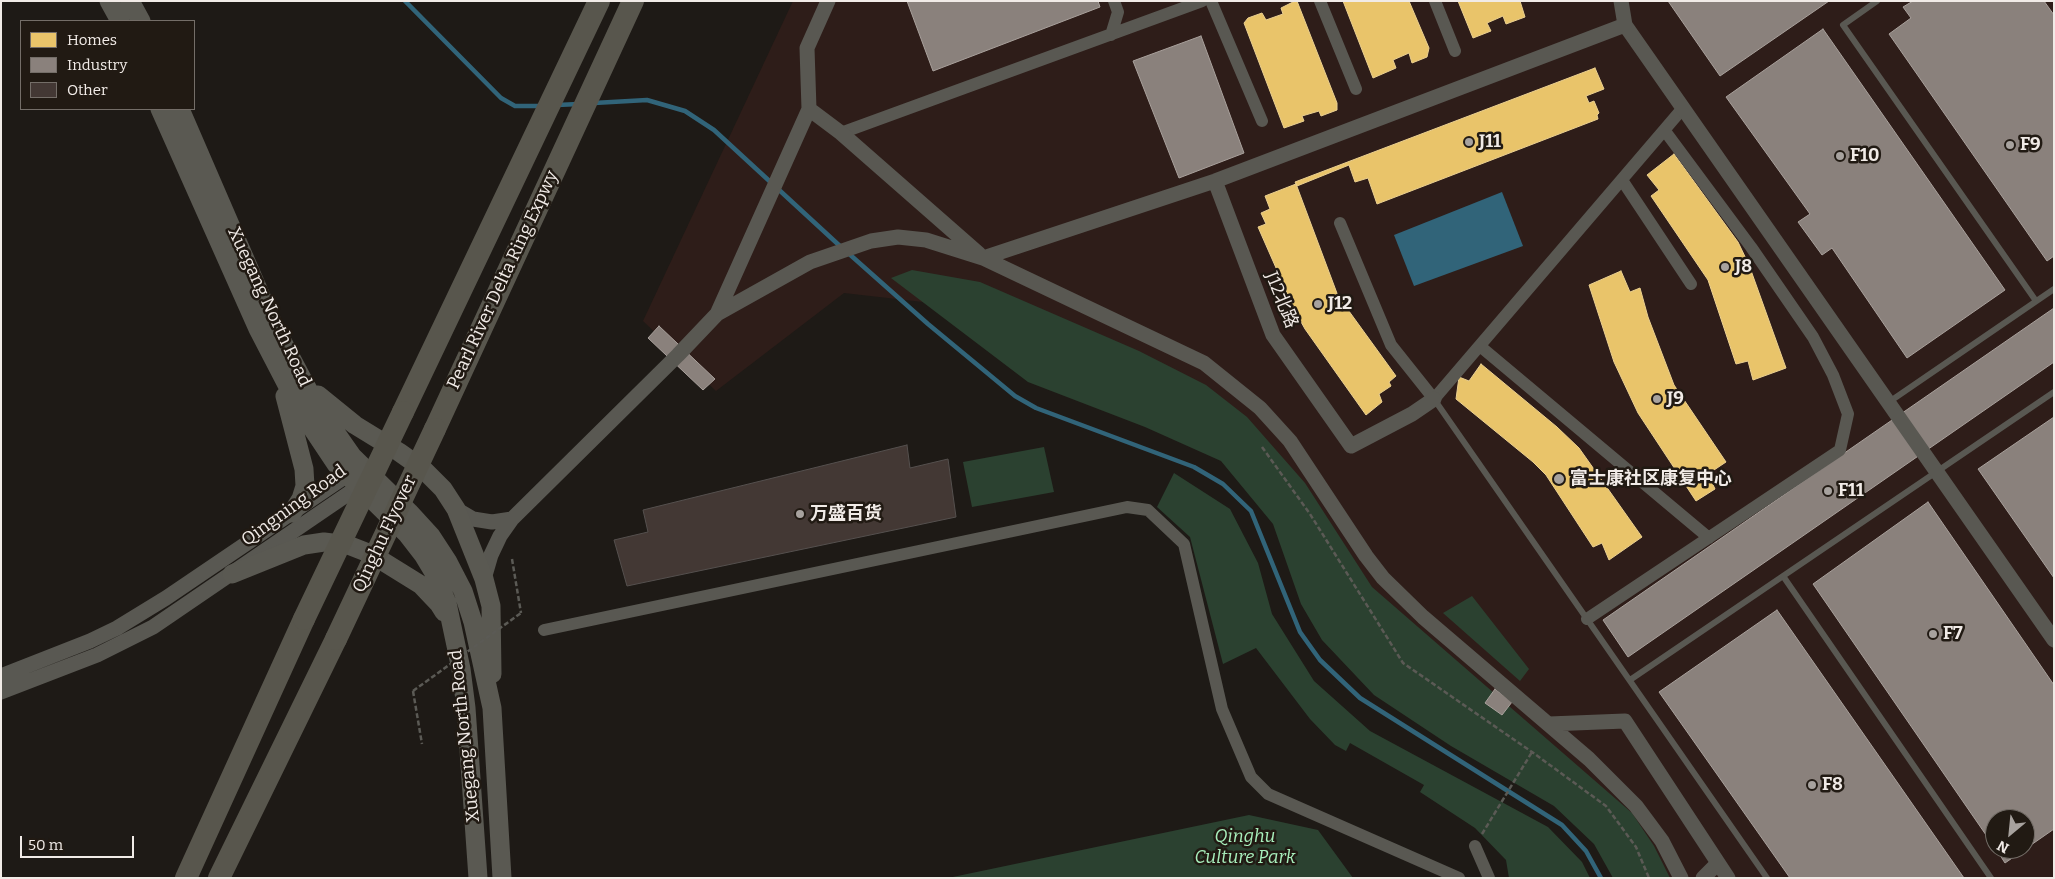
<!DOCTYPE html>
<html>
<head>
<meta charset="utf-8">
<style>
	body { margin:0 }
	#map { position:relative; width:2055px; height:879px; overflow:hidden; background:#1e1a16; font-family:Bitter,serif }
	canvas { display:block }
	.frame { position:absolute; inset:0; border:2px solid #f1ebe7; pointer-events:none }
	.legend { position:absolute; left:20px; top:20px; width:175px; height:90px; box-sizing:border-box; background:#211a13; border:1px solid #746e68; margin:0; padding:6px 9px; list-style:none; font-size:15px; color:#f1ebe7 }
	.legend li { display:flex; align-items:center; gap:10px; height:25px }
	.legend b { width:25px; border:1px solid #746e68 }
	.north { position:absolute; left:1985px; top:809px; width:50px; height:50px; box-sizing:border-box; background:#211a13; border:1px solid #746e68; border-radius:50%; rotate:208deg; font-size:14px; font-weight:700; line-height:20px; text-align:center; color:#f1ebe7 }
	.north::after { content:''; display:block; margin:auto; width:18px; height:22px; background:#a7a29e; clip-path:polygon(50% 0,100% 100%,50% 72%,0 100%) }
	.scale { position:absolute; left:20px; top:836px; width:114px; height:22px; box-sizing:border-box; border:2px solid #f1ebe7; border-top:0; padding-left:6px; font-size:15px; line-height:18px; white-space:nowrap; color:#f1ebe7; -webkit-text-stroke:4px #211a13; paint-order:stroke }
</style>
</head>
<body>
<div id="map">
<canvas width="2055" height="879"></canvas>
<div class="frame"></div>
<ul class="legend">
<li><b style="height:14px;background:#e9c46a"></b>Homes</li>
<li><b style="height:14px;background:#8a817c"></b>Industry</li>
<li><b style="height:14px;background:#433834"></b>Other</li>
</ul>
<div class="north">N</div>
<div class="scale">50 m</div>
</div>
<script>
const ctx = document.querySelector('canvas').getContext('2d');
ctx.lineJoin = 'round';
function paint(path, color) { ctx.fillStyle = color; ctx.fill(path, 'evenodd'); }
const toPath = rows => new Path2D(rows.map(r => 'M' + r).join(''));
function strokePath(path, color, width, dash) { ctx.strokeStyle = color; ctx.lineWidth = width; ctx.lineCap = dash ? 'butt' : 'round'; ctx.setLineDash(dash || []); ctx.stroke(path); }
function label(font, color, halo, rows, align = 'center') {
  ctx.font = font + ' Bitter,"Noto Sans SC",serif'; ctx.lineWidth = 5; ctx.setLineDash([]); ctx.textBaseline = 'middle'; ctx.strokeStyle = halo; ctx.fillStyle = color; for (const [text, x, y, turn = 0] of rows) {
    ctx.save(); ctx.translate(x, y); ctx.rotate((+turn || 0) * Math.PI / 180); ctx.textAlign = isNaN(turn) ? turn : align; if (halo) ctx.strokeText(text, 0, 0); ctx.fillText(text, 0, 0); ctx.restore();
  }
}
const industrial = toPath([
	[793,1,2054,1,2054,878,1635,878,1633,869,1368,642,1241,435,993,310,844,293,716,391,643,321],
	[1995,819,2025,819,2025,849,1995,849]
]);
const green = toPath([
	[912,270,980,282,1139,351,1206,385,1247,417,1305,483,1372,587,1632,813,1654,846,1670,878,1613,878,1594,844,1554,806,1451,746,1374,695,1322,640,1301,604,1273,524,1221,461,1145,427,1028,382,891,278],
	[1044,447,1054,492,972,507,963,462],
	[1174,473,1230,509,1258,563,1272,614,1314,681,1370,731,1548,827,1582,862,1590,878,1509,878,1506,860,1475,828,1420,792,1424,785,1350,743,1346,751,1335,745,1310,719,1256,648,1223,664,1190,537,1157,507],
	[1472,596,1529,669,1520,681,1443,613],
	[1249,815,1318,830,1353,878,948,878]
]);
const water = toPath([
	[1502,192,1523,246,1414,286,1394,235]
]);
const homes = toPath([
	[1295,1,1297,1,1337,103,1337,110,1321,116,1319,111,1302,116,1304,121,1284,128,1244,23,1248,18,1262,13,1266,20,1283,14,1281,8,1295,1],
	[1343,1,1409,1,1429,48,1427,57,1412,63,1409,53,1393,60,1396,68,1373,78,1343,1],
	[1458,1,1520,1,1525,17,1506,24,1503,16,1487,23,1491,31,1473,38,1458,1],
	[1595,68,1604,89,1586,96,1589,103,1594,101,1599,113,1597,115,1598,119,1377,204,1368,178,1355,182,1349,165,1297,186,1295,182,1595,68],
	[1674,154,1738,242,1749,265,1786,368,1753,380,1748,361,1736,364,1708,280,1651,196,1659,190,1647,175,1674,154],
	[1296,184,1338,296,1396,376,1389,382,1391,386,1379,394,1382,402,1366,415,1305,329,1295,311,1258,227,1266,224,1261,213,1270,209,1265,196,1296,184],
	[1621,271,1630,292,1640,288,1648,317,1674,385,1726,462,1708,474,1715,489,1696,501,1638,413,1614,362,1589,285,1621,271],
	[1481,364,1557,427,1579,448,1642,537,1609,560,1602,543,1593,547,1546,475,1533,462,1456,399,1459,377,1469,381,1481,364]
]);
const industry = toPath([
	[907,1,1098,1,1100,7,933,71,907,1],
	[1668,1,1829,1,1720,76,1668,1],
	[1913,1,2044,1,2054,15,2054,256,2047,261,1889,34,1911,18,1903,7,1913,1],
	[1823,29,2005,290,1907,358,1832,248,1822,255,1798,222,1810,214,1726,97,1823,29],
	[1201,36,1244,153,1179,178,1133,61,1201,36],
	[2054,308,2054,362,1628,657,1603,620,2054,308],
	[659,326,715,379,703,390,648,338,659,326],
	[2054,417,2054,578,1978,469,2054,417],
	[1928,502,2054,685,2054,829,2005,863,1996,849,2025,849,2025,819,1995,819,1995,848,1813,584,1928,502],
	[1777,610,1964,878,1790,878,1659,692,1777,610],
	[1495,689,1512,702,1502,715,1485,703,1495,689]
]);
const stream = toPath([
	[405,1,501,98,515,106,541,106],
	[594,103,647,100,685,111,714,130,841,247],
	[557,105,579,104],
	[847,252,928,324,1015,396,1036,408,1194,467,1223,484,1251,511,1300,632,1320,660,1360,698,1562,825,1586,851,1601,878]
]);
const building = toPath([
	[907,445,910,468,948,459,956,517,627,586,614,540,648,532,643,510,907,445]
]);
const path = toPath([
	[1262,447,1310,514,1403,663,1532,752,1606,806,1636,847,1649,878],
	[512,559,521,613],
	[413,691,422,744],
	[1482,834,1532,752]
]);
const service = toPath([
	[1877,1,1843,25,2036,301],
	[1434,399,1767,878],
	[1889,402,2054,289],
	[1783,576,1991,878],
	[1630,680,2054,392]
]);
const minor = toPath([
	[1211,1,1262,121],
	[1320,1,1356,89],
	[1435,1,1455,51],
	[1111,35,1118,12,1114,1],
	[841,133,1202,1],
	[1622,180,1691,284],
	[1340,223,1391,345,1434,399,1683,108],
	[1481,347,1709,538],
	[1587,619,1840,450,1848,414,1833,375,1813,337,1751,247,1665,131],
	[544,630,1127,507,1148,510,1184,544,1222,709,1251,777,1268,794,1459,878],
	[1475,846,1489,878]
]);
const tertiary = toPath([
	[1621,1,1625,25,2054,640],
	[809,109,841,133,979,254],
	[1215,181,1273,335,1351,446,1412,414,1434,399],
	[983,258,1215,181,1625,25],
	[717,314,809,109,807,48,828,1],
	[456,509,473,519,492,522,512,519],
	[484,579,491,555,500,536,512,519,678,355,717,314,810,262,871,241,898,237,926,240,983,258,1204,363,1260,408,1290,441,1366,556,1383,578,1423,617,1589,759,1636,806,1662,841,1681,878],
	[1,676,90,641,117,628,166,598,346,476,358,474],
	[1,692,97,655,153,627,358,487,364,478],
	[1549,724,1625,721,1728,878],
	[1703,878,1718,863]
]);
const primary = toPath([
	[109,1,120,21],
	[130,1,141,21],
	[160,109,258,329,300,410,336,464,407,534,424,556,436,576,447,603,461,669,466,708,478,878],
	[180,109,273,324,315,403,352,456,409,512,431,536,448,562,463,591,473,622,492,708,502,878],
	[318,395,355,425,399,452,423,469,443,489,456,509,484,579,491,606,492,674],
	[285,396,304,469,305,486,301,499,292,513],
	[232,574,304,545,324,542,348,545,371,554,421,585,439,604,444,612]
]);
const motorway = toPath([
	[403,412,599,1],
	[435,429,633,1],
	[186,878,304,619],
	[219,878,336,639]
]);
const pathBridge = toPath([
	[413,691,521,613]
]);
const motorwayBridge = toPath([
	[304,619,403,412],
	[336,639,435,429]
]);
const markers = [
	[1469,142,5,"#a7a29e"],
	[2010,145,5,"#a7a29e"],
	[1840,156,5,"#a7a29e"],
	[1725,267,5,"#a7a29e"],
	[1318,304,5,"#a7a29e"],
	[1657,399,5,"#a7a29e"],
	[1559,479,6,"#a7a29e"],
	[1828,491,5,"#a7a29e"],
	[800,514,5,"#a7a29e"],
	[1933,634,5,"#a7a29e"],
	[1812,785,5,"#a7a29e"]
];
const poiNames = [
	["J11",1479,142],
	["F9",2020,145],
	["F10",1850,156],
	["J8",1735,267],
	["J12",1328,304],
	["J9",1667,399],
	["富士康社区康复中心",1570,479],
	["F11",1838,491],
	["万盛百货",810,514],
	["F7",1943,634],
	["F8",1822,785]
];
const streetNames = [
	["Pearl River Delta Ring Expwy",503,280,-65],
	["J12北路",1281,300,68],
	["Xuegang North Road",269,307,65],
	["Qingning Road",294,506,-36],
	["Qinghu Flyover",385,534,-65],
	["Xuegang North Road",465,736,-96]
];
const parkNames = [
	["Qinghu",1245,837],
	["Culture Park",1245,858]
];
paint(industrial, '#2e1d19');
paint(green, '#2b4130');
paint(water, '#316479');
paint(homes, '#e9c46a');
strokePath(homes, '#ebd090', 1);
paint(industry, '#8a817c');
strokePath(industry, '#a9a19c', 1);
strokePath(stream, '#316479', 4.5);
paint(building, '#433834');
strokePath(building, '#55504e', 1);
strokePath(path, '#5b5a55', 2.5, [5, 2.5]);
strokePath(service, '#595852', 6);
strokePath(minor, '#595852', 12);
strokePath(tertiary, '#595852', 15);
strokePath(primary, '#5a5952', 19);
strokePath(motorway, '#58564d', 22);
strokePath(pathBridge, '#5b5a55', 2.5, [5, 2.5]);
strokePath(motorwayBridge, '#58564d', 22);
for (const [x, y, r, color] of markers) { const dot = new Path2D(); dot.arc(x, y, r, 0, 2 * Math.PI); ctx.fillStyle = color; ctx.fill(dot); strokePath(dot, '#211a13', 2); }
label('bold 18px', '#f1ebe7', '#211a13', poiNames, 'left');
label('18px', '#f1ebe7', '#211a13', streetNames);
label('italic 18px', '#a8efbc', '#211a13', parkNames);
</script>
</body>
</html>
